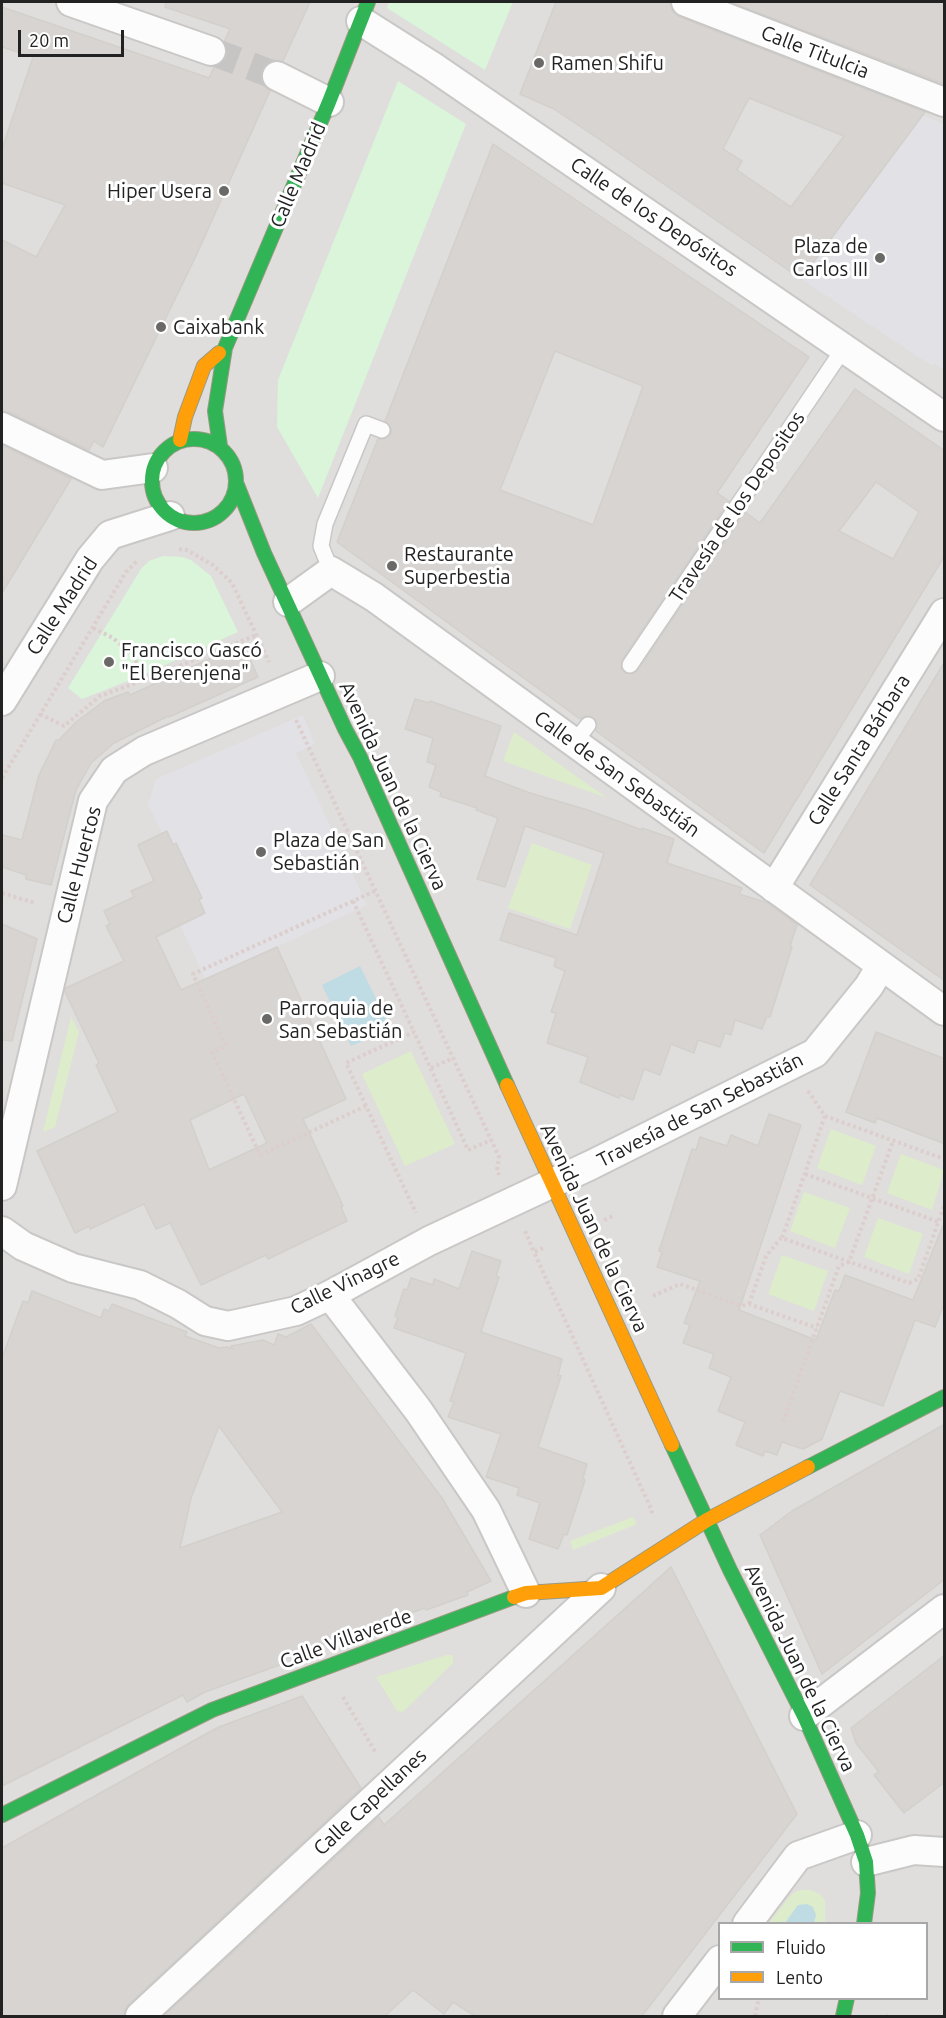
<!DOCTYPE html>
<html>
<head>
<meta charset="utf-8">
<style>
	body { margin:0 }
	#map { position:relative; width:946px; height:2018px; overflow:hidden; background:#f0eeeb; font-family:Ubuntu,sans-serif }
	canvas { display:block }
	.frame { position:absolute; inset:0; border:3px solid #222; pointer-events:none }
	.legend { position:absolute; left:718px; top:1922px; width:210px; height:78px; box-sizing:border-box; background:#fff; border:2px solid #a7a7a7; margin:0; padding:8px 10px; list-style:none; font-size:18px; color:#222 }
	.legend li { display:flex; align-items:center; gap:12px; height:30px }
	.legend b { width:30px; border:2px solid #a7a7a7 }
	.scale { position:absolute; left:18px; top:30px; width:106px; height:27px; box-sizing:border-box; border:3px solid #222; border-top:0; padding-left:8px; font-size:18px; line-height:21px; white-space:nowrap; color:#222; -webkit-text-stroke:4px #fff; paint-order:stroke }
</style>
</head>
<body>
<div id="map">
<canvas width="946" height="2018"></canvas>
<div class="frame"></div>
<ul class="legend">
<li><b style="height:8px;background:#30b455"></b>Fluido</li>
<li><b style="height:8px;background:#ff9f0a"></b>Lento</li>
</ul>
<div class="scale">20 m</div>
</div>
<script>
const ctx = document.querySelector('canvas').getContext('2d');
ctx.lineJoin = 'round';
function paint(path, color) { ctx.fillStyle = color; ctx.fill(path, 'evenodd'); }
const toPath = rows => new Path2D(rows.map(r => 'M' + r).join(''));
function strokePath(path, color, width, dash) { ctx.strokeStyle = color; ctx.lineWidth = width; ctx.lineCap = dash ? 'butt' : 'round'; ctx.setLineDash(dash || []); ctx.stroke(path); }
function label(font, color, halo, rows, align = 'center') {
  ctx.font = font + ' Ubuntu,sans-serif'; ctx.lineWidth = 6; ctx.setLineDash([]); ctx.textBaseline = 'middle'; ctx.strokeStyle = halo; ctx.fillStyle = color; for (const [text, x, y, turn = 0] of rows) {
    ctx.save(); ctx.translate(x, y); ctx.rotate((+turn || 0) * Math.PI / 180); ctx.textAlign = isNaN(turn) ? turn : align; if (halo) ctx.strokeText(text, 0, 0); ctx.fillText(text, 0, 0); ctx.restore();
  }
}
const residential = toPath([
	[2,2,944,2,944,2016,2,2016],
	[720,1924,926,1924,926,1998,720,1998]
]);
const grass = toPath([
	[514,732,607,798,503,761],
	[532,843,592,865,570,929,508,908],
	[71,1017,79,1032,55,1127,43,1132],
	[411,1051,455,1144,405,1166,362,1074],
	[831,1129,876,1146,862,1185,817,1168],
	[901,1154,944,1170,932,1210,887,1193],
	[804,1192,850,1208,835,1248,790,1231],
	[878,1218,923,1234,909,1274,864,1257],
	[782,1255,828,1271,814,1311,768,1294],
	[633,1517,637,1524,573,1550,570,1541],
	[447,1655,451,1655,453,1657,453,1663,403,1712,397,1711,376,1677],
	[800,1890,811,1890,821,1895,825,1900,825,1923,768,1924,792,1894]
]);
const park = toPath([
	[389,2,513,2,485,70,387,8],
	[398,81,466,124,318,498,277,427,278,380],
	[163,556,182,557,191,560,211,576,238,632,143,675,82,699,68,688,141,569,149,561]
]);
const plaza = toPath([
	[922,115,944,124,944,370,934,363,932,366,801,279],
	[303,715,315,744,296,753,367,905,277,947,208,985,180,925,205,913,199,900,202,898,176,844,173,845,162,833,148,804,156,779]
]);
const water = toPath([
	[360,966,391,1029,351,1046,322,985],
	[807,1904,813,1907,816,1915,814,1923,785,1923,798,1905]
]);
const building = toPath([
	[166,2,310,2,283,61,275,60,268,62,262,69,261,76,263,85,270,91,196,256,103,447,94,441,89,450,9,412,2,411,2,240,36,257,65,205,2,183,2,149,33,57,2,47,2,7,209,78,214,67,221,64,226,57,227,49,224,42,230,29,165,7,166,2],
	[556,2,670,2,673,12,680,17,925,112,801,279,599,139,554,109,520,94,556,2],
	[749,98,844,136,791,207,737,170,742,161,723,149,749,98],
	[730,2,945,2,945,84,730,2],
	[493,144,809,357,717,493,729,501,622,660,621,669,625,673,634,674,638,670,745,512,760,523,855,389,945,451,945,555,764,853,596,731,597,722,593,717,585,716,580,719,337,542,378,439,384,439,391,434,391,428,385,421,493,144],
	[555,351,643,386,593,525,500,490,555,351],
	[876,482,919,512,893,559,839,531,876,482],
	[2,445,71,479,2,593,2,445],
	[245,648,258,677,169,717,168,716,114,743,91,763,76,790,51,885,26,879,26,875,2,867,2,835,22,840,39,775,56,740,59,740,76,722,104,701,128,692,130,695,229,650,231,654,245,648],
	[945,661,945,981,810,885,945,661],
	[415,699,429,703,430,701,501,726,485,776,530,793,588,810,642,830,642,828,674,839,667,863,742,888,739,894,768,903,797,925,790,946,792,947,770,1017,767,1016,762,1029,735,1020,731,1035,725,1033,720,1047,698,1040,694,1053,671,1044,660,1075,644,1069,633,1100,620,1095,619,1098,580,1082,588,1057,547,1043,556,1013,551,1012,565,971,554,966,556,958,500,940,509,913,577,935,604,853,525,826,505,887,477,879,498,818,476,810,477,808,440,796,441,792,429,787,436,765,427,762,433,738,405,729,415,699],
	[167,831,173,845,176,843,202,898,199,900,205,913,156,937,181,990,277,947,346,1099,303,1119,343,1206,341,1207,347,1221,268,1259,266,1255,201,1285,170,1223,156,1229,144,1204,90,1229,89,1226,75,1233,37,1151,118,1112,96,1065,99,1063,65,992,66,988,124,961,106,926,110,924,104,911,134,897,131,891,154,881,138,845,167,831],
	[244,1094,267,1143,209,1170,190,1120,244,1094],
	[2,924,37,939,12,1041,2,1040,2,924],
	[876,1032,945,1059,945,1144,877,1118,875,1123,846,1112,876,1032],
	[769,1114,801,1125,739,1310,816,1340,835,1290,839,1291,845,1275,913,1300,943,1225,945,1225,945,1301,935,1327,915,1320,883,1406,840,1391,822,1439,803,1449,782,1442,777,1455,765,1451,763,1456,736,1445,745,1422,718,1411,731,1377,709,1368,714,1354,683,1343,690,1325,684,1323,700,1281,657,1267,662,1252,659,1251,677,1195,692,1149,696,1150,700,1137,727,1146,731,1135,758,1146,769,1114],
	[472,1251,501,1261,496,1276,499,1277,481,1332,562,1359,558,1375,561,1376,538,1447,587,1464,583,1478,585,1480,567,1535,564,1534,558,1549,529,1539,540,1503,517,1495,519,1488,486,1477,501,1434,448,1417,454,1402,450,1401,466,1353,394,1328,398,1318,395,1316,404,1289,407,1290,411,1278,433,1285,434,1279,459,1289,472,1251],
	[32,1291,101,1318,104,1309,109,1311,112,1304,187,1332,185,1336,219,1348,227,1347,233,1349,231,1346,263,1340,274,1345,278,1334,286,1337,311,1324,442,1498,491,1581,467,1592,468,1595,426,1610,425,1608,279,1660,282,1664,205,1692,187,1702,183,1695,2,1786,2,1358,23,1301,28,1303,32,1291],
	[219,1426,282,1512,180,1548,191,1498,219,1426],
	[945,1424,945,1579,822,1674,760,1535,792,1511,945,1424],
	[671,1567,797,1814,642,2016,475,2016,453,2002,444,2014,413,1990,385,2016,164,2016,379,1817,384,1825,671,1567],
	[945,1655,945,1782,904,1813,874,1775,879,1772,856,1743,851,1728,945,1655],
	[302,1696,361,1788,129,2004,124,2011,124,2016,2,2016,2,1848,204,1735,219,1727,302,1696]
]);
const streetTunnel = toPath([
	[211,51,277,76]
]);
const path = toPath([
	[179,549,187,550,213,565,232,583,269,662],
	[93,628,113,638,127,650,137,663,144,680,257,635],
	[40,714,64,726,100,696,144,680],
	[296,720,499,1157,497,1170,499,1175],
	[2,778,126,572,137,561],
	[375,891,193,974,226,1046,212,1052,260,1155,366,1106,416,1213],
	[2,893,35,903],
	[353,901,414,1032],
	[431,1068,453,1058],
	[808,1091,825,1116,944,1159],
	[366,1106,346,1063,414,1032,468,1150,491,1140],
	[825,1116,782,1238,909,1283,918,1279,944,1206],
	[805,1174,939,1222],
	[604,1220,615,1215],
	[525,1231,534,1252],
	[543,1248,534,1252,652,1511,650,1515],
	[653,1296,680,1284,741,1306,749,1304,817,1328],
	[749,1304,766,1256,781,1238],
	[783,1422,839,1266,849,1262,893,1141],
	[343,1697,376,1753],
	[755,2016,759,1998],
	[887,2016,888,2016]
]);
const lane = toPath([
	[331,571,321,546,325,524,366,424,382,430],
	[630,665,844,348],
	[574,743,588,725]
]);
const street = toPath([
	[71,2,211,51],
	[686,2,944,102],
	[361,21,432,66,944,417],
	[277,76,329,102],
	[2,427,102,475,153,468],
	[288,602,331,571,374,597,944,1011],
	[2,701,90,559,110,535,170,516],
	[774,888,944,613],
	[2,1186,93,801,114,770,144,751,320,676],
	[2,1231,23,1246,73,1268,140,1285,178,1304,205,1321,228,1326,296,1311,330,1295,429,1241,591,1165,815,1053,869,986,881,966],
	[330,1295,418,1410,486,1510,526,1593],
	[804,1716,944,1609],
	[866,1862,914,1850,944,1852],
	[747,1924,798,1856,857,1835],
	[140,2016,601,1588],
	[677,2016,720,1960]
]);
const fast = toPath([
	'152 481a42 42 0 1 1 84 0a42 42 0 1 1-84 0Z',
	[220,446,215,411,225,348,329,102,368,2],
	[237,485,264,553,345,729,360,757,507,1085],
	[672,1445,730,1570,804,1716,857,1835,866,1862,868,1893,864,1924],
	[808,1467,944,1397],
	[2,1815,212,1710,514,1597],
	[843,2016,847,1998]
]);
const slow = toPath([
	[180,440,185,417,204,366,219,353],
	[507,1085,672,1445],
	[514,1597,526,1593,601,1588,707,1520,808,1467]
]);
const markers = [
	[539,63,6,"#6a6968"],
	[224,191,6,"#6a6968"],
	[880,258,6,"#6a6968"],
	[161,327,6,"#6a6968"],
	[392,566,6,"#6a6968"],
	[109,662,6,"#6a6968"],
	[261,852,6,"#6a6968"],
	[267,1019,6,"#6a6968"]
];
const streetNames = [
	["Calle Titulcia",815,52,21],
	["Calle Madrid",298,175,-67],
	["Calle de los Depósitos",654,217,34],
	["Travesía de los Depositos",737,507,-56],
	["Calle Madrid",62,606,-57],
	["Calle Santa Bárbara",859,750,-58],
	["Calle de San Sebastián",617,774,36],
	["Avenida Juan de la Cierva",393,786,65],
	["Calle Huertos",79,865,-75],
	["Travesía de San Sebastián",700,1110,-27],
	["Avenida Juan de la Cierva",594,1228,65],
	["Calle Vinagre",345,1283,-26],
	["Calle Villaverde",346,1639,-20],
	["Avenida Juan de la Cierva",800,1668,64],
	["Calle Capellanes",370,1802,-43]
];
const poiNames = [
	["Ramen Shifu",551,63],
	["Hiper Usera",212,191,"right"],
	["Plaza de",868,246,"right"],
	["Carlos III",868,269,"right"],
	["Caixabank",173,327],
	["Restaurante",404,554],
	["Superbestia",404,577],
	["Francisco Gascó",121,650],
	["\"El Berenjena\"",121,673],
	["Plaza de San",273,840],
	["Sebastián",273,863],
	["Parroquia de",279,1008],
	["San Sebastián",279,1031]
];
paint(residential, '#dfdedc');
paint(grass, '#ddeccb');
paint(park, '#daf5da');
paint(plaza, '#e2e1e5');
paint(water, '#bfdbe3');
paint(building, '#d7d4d2');
strokePath(building, '#d3d0cc', 1.5);
strokePath(streetTunnel, '#c7c5c3', 28, [28, 14]);
strokePath(lane, '#c9c8c7', 18);
strokePath(street, '#c9c8c7', 32);
strokePath(fast, '#999a82', 16);
strokePath(slow, '#999a82', 16);
strokePath(path, '#dccecd', 4, [3, 3]);
strokePath(lane, '#fdfcfc', 15);
strokePath(street, '#fdfcfc', 28);
strokePath(fast, '#30b455', 14);
strokePath(slow, '#ff9f0a', 14);
for (const [x, y, r, color] of markers) { const dot = new Path2D(); dot.arc(x, y, r, 0, 2 * Math.PI); ctx.fillStyle = color; ctx.fill(dot); strokePath(dot, '#fff', 2); }
label('20px', '#222', '#fff', streetNames);
label('20px', '#222', '#fff', poiNames, 'left');
</script>
</body>
</html>
